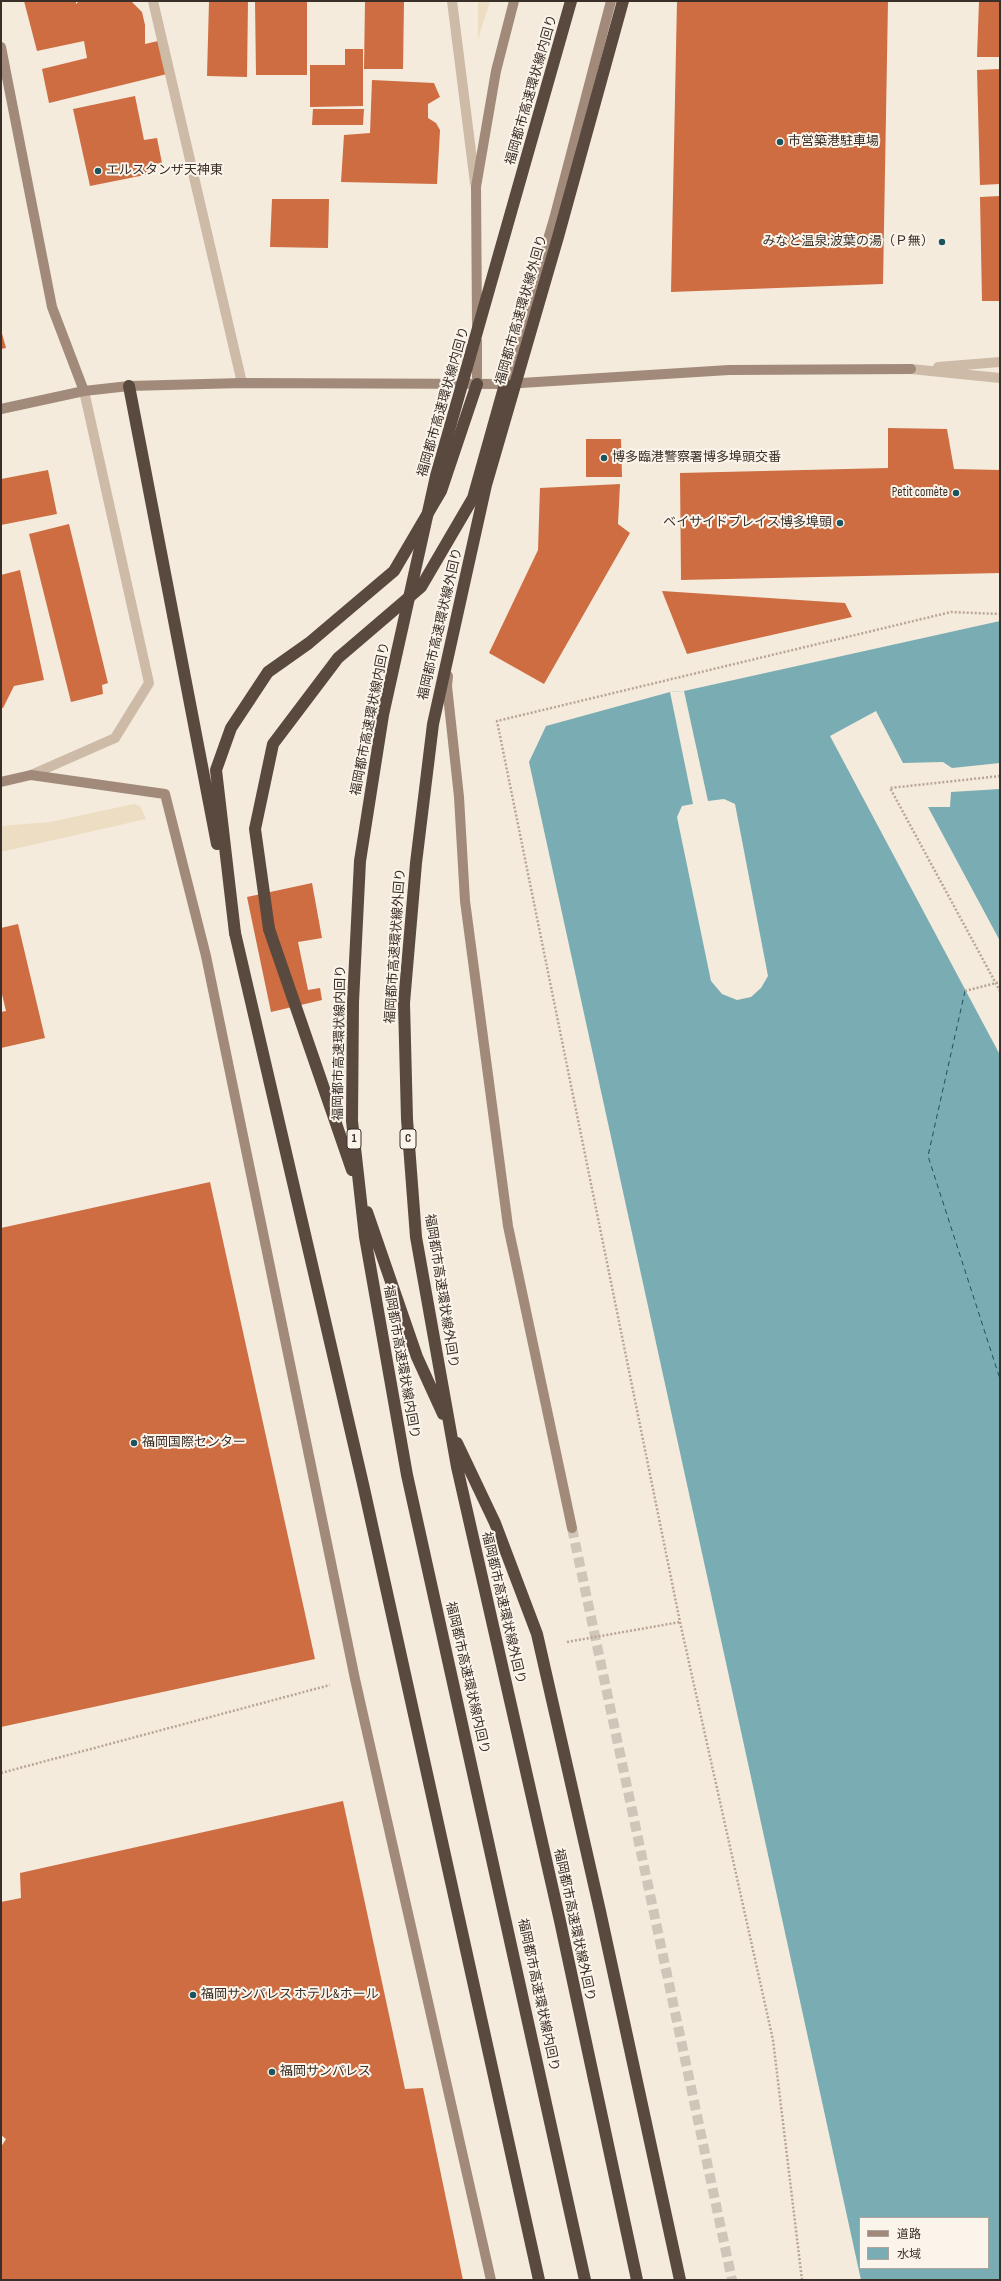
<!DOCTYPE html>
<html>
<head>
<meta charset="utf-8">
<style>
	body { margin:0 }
	#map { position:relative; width:1001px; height:2281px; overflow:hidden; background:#f4ebdd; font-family:"Sofia Sans Condensed","Noto Sans JP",sans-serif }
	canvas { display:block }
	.frame { position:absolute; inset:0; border:2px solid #392f28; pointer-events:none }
	.legend { position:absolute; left:859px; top:2217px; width:130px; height:52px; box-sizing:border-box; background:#fbf4ea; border:1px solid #ada59c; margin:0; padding:5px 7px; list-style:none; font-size:12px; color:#392f28 }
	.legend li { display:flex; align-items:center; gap:8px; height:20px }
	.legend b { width:20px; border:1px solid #ada59c }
</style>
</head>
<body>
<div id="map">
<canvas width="1001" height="2281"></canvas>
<div class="frame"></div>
<ul class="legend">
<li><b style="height:5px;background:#a18a79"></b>道路</li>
<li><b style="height:11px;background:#7aacb3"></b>水域</li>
</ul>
</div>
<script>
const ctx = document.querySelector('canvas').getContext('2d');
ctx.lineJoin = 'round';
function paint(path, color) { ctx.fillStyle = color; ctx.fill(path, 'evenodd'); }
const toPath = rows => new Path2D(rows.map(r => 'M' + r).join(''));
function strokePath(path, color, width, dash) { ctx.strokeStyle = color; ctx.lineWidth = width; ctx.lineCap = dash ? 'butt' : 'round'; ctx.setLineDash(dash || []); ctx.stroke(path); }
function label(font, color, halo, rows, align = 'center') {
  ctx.font = font + ' "Sofia Sans Condensed","Noto Sans JP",sans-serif'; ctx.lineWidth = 4; ctx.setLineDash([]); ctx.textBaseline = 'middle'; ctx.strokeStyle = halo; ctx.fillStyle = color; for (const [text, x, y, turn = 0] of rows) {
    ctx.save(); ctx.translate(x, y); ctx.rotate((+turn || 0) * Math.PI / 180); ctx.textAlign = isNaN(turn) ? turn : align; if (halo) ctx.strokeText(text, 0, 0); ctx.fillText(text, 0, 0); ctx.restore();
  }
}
const plaza = toPath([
	[478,1,490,1,478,39],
	[134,804,140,806,146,819,1,852,1,826,50,822]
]);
const water = toPath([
	[1000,621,1000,2280,861,2280,529,762,546,726,670,692,684,691],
	[860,2218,988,2218,988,2268,860,2268]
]);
const pier = toPath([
	[684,691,708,801,724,799,735,804,768,976,761,988,751,997,737,1000,722,994,711,981,677,817,682,806,693,804,670,692],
	[876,711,903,763,943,762,952,768,1000,763,1000,789,951,792,950,807,928,807,1000,941,1000,1055,830,736]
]);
const ferry = toPath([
	[965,991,928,1156,1000,1379]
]);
const building = toPath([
	[24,1,76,1,76,4,79,1,131,1,142,12,145,25,145,44,158,41,167,74,49,103,42,69,87,58,84,41,37,51],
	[209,1,248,1,247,77,207,76],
	[255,1,307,1,307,75,256,75],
	[365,1,404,1,403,69,364,69],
	[677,1,888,1,883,284,671,292],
	[979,1,1000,1,1000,57,977,57],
	[345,49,363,49,363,106,310,107,310,65,345,65],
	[1000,69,1000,184,980,185,977,70],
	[372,80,434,83,440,97,428,104,428,118,436,123,440,130,437,184,341,182,344,135,370,133],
	[135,96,144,140,157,138,162,163,148,165,150,174,90,186,73,109],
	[313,109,364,109,363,125,312,125],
	[1000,196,1000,301,982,301,980,197],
	[272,199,329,199,328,248,270,247],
	[1,330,6,348,1,349],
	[888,428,947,429,954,469,1000,470,1000,573,681,580,680,473,888,468],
	[586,439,621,439,622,477,586,477],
	[48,470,57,514,1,525,1,479],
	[620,484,618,524,630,533,544,684,489,653,538,550,540,488],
	[69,524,108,683,102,685,103,694,71,702,29,534],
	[20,570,44,680,14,686,3,708,1,708,1,575],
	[662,591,845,603,852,617,687,654],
	[312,883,322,938,298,942,308,990,320,988,322,1000,271,1012,247,897],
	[18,924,45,1038,1,1048,1,1012,6,1011,1,990,1,928],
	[210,1182,315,1659,1,1727,1,1228],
	[343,1801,405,2089,423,2088,463,2280,1,2280,1,2147,6,2139,1,2135,1,1902,21,1898,20,1873]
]);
const secondaryTunnel = toPath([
	[572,1528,732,2280]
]);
const path = toPath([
	[1000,776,890,788,1000,991],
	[965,991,1000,982],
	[567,1642,680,1622],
	[1,1773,330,1685],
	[802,2280,773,2040,680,1622,497,721,951,612,1000,614]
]);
const street = toPath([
	[153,1,242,383],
	[452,1,475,183],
	[938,367,1000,362],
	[911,369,1000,378],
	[31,775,115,738,149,683,84,391]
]);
const secondary = toPath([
	[1,47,52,307,84,391],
	[477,325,476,187,496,71,514,1],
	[477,341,477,384],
	[503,391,554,219,611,1],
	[1,409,84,391,129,386,242,383,505,384,729,370,911,369],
	[448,676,447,686,459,797,465,901,508,1226,572,1528],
	[1,782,31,775,165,794,206,956,355,1679,491,2280]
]);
const highway = toPath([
	[129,386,217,844],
	[269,929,255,829,273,744,338,658,421,587,473,498,505,384],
	[235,933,216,770,231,728,268,672,309,643,394,571,441,491,477,384]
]);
const highwayBridge = toPath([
	[571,1,436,476,383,715,360,861,353,1002,352,1121,365,1237,407,1475,585,2280],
	[623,1,558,237,486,485,433,724,416,863,404,1003,407,1119,416,1237,457,1467,560,1921,637,2280],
	[269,929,352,1170],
	[235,933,363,1484,539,2280],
	[367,1212,417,1357,443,1414],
	[457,1443,495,1523,537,1634,600,1911,680,2280]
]);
const markers = [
	[780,142,4,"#1b545d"],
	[98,171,4,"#1b545d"],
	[942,242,4,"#1b545d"],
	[604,458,4,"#1b545d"],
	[956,493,4,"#1b545d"],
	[840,523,4,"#1b545d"],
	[134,1443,4,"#1b545d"],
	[193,1995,4,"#1b545d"],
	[272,2072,4,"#1b545d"]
];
const shields = [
	[354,1139,14],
	[408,1139,16]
];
const shieldNames = [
	["1",354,1139],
	["C",408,1139]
];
const streetNames = [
	["福岡都市高速環状線内回り",532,90,-74],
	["福岡都市高速環状線外回り",522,310,-74],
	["福岡都市高速環状線内回り",444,402,-74],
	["福岡都市高速環状線外回り",441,624,-77],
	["福岡都市高速環状線内回り",371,719,-79],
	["福岡都市高速環状線外回り",396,946,-86],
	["福岡都市高速環状線内回り",340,1043,-89],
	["福岡都市高速環状線外回り",441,1291,81],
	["福岡都市高速環状線内回り",401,1362,80],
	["福岡都市高速環状線外回り",503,1608,77],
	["福岡都市高速環状線内回り",467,1678,77],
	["福岡都市高速環状線外回り",574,1925,78],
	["福岡都市高速環状線内回り",538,1995,78]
];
const poiNames = [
	["市営築港駐車場",788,142],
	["エルスタンザ天神東",106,171],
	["みなと温泉;波葉の湯（Ｐ無）",934,242,"right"],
	["博多臨港警察署博多埠頭交番",612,458],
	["Petit comète",948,493,"right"],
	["ベイサイドプレイス博多埠頭",832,523,"right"],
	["福岡国際センター",142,1443],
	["福岡サンパレス ホテル&ホール",201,1995],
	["福岡サンパレス",280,2072]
];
paint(plaza, '#edddc3');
paint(water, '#7aacb3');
paint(pier, '#f4ebdd');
strokePath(ferry, '#1b545d', 1, [5, 4]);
paint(building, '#cd6d41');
strokePath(secondaryTunnel, '#cfc5b9', 10, [10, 5]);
strokePath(path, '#b9a592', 2.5, [2, 2]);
strokePath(street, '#cdbba8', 10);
strokePath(secondary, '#a18a79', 10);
strokePath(highway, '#5a493f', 12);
strokePath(highwayBridge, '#5a493f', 12);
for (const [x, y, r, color] of markers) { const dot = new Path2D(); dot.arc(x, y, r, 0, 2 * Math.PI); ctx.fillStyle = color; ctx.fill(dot); strokePath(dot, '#fbf4ea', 1.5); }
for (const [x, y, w] of shields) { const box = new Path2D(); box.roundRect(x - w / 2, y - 10, w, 20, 3); ctx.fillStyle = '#fbf4ea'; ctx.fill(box); strokePath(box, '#392f28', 1); }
label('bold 12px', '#392f28', null, shieldNames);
label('13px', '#392f28', '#fbf4ea', streetNames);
label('13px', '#392f28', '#fbf4ea', poiNames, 'left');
</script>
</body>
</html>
